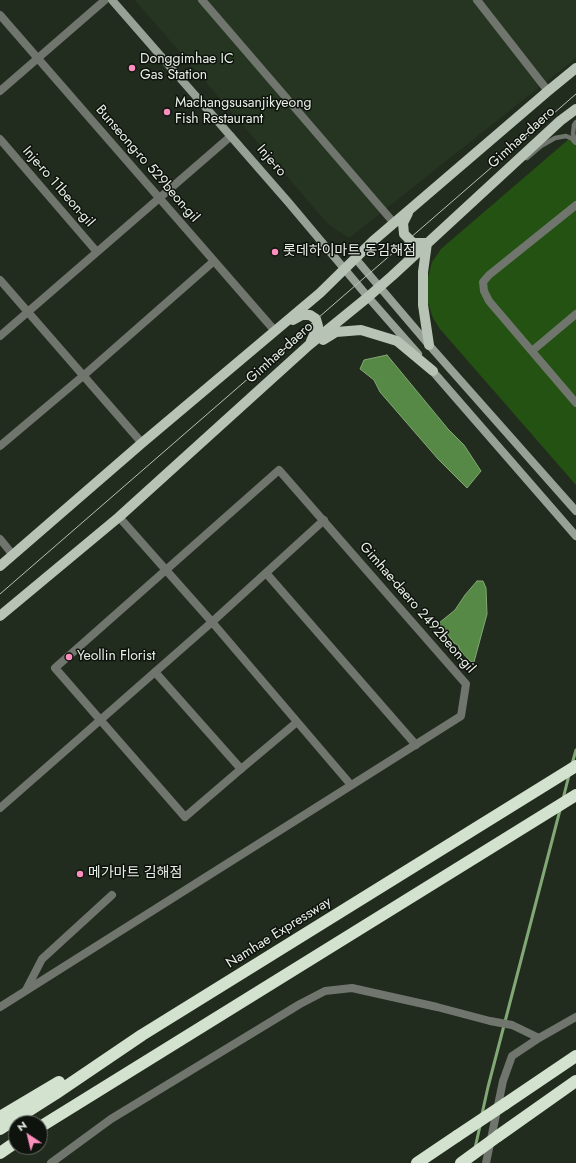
<!DOCTYPE html>
<html>
<head>
<meta charset="utf-8">
<style>
	body { margin:0 }
	#map { position:relative; width:576px; height:1163px; overflow:hidden; background:#222c1e; font-family:Jost,sans-serif }
	canvas { display:block }
	.north { position:absolute; left:8px; top:1115px; width:40px; height:40px; box-sizing:border-box; background:#0e130d; border:1px solid #656b64; border-radius:50%; rotate:325deg; font-size:11px; font-weight:700; line-height:16px; text-align:center; color:#e8efe6 }
	.north::after { content:''; display:block; margin:auto; width:14px; height:18px; background:#fe8ebe; clip-path:polygon(50% 0,100% 100%,50% 72%,0 100%) }
</style>
</head>
<body>
<div id="map">
<canvas width="576" height="1163"></canvas>
<div class="north">N</div>
</div>
<script>
const ctx = document.querySelector('canvas').getContext('2d');
ctx.lineJoin = 'round';
function paint(path, color) { ctx.fillStyle = color; ctx.fill(path, 'evenodd'); }
const toPath = rows => new Path2D(rows.map(r => 'M' + r).join(''));
function strokePath(path, color, width, dash) { ctx.strokeStyle = color; ctx.lineWidth = width; ctx.lineCap = dash ? 'butt' : 'round'; ctx.setLineDash(dash || []); ctx.stroke(path); }
function label(font, color, halo, rows, align = 'center') {
  ctx.font = font + ' Jost,"Noto Sans KR",sans-serif'; ctx.lineWidth = 3; ctx.setLineDash([]); ctx.textBaseline = 'middle'; ctx.strokeStyle = halo; ctx.fillStyle = color; for (const [text, x, y, turn = 0] of rows) {
    ctx.save(); ctx.translate(x, y); ctx.rotate((+turn || 0) * Math.PI / 180); ctx.textAlign = isNaN(turn) ? turn : align; if (halo) ctx.strokeText(text, 0, 0); ctx.fillText(text, 0, 0); ctx.restore();
  }
}
const built = toPath([
	[135,0,576,0,576,58,349,238,328,224]
]);
const green = toPath([
	[576,133,576,485,440,329,433,318,426,297,427,281,432,262,441,249]
]);
const water = toPath([
	[387,355,448,429,464,445,481,471,467,488,438,459,380,392,374,380,360,369,364,360,387,355],
	[477,581,483,581,486,588,487,614,474,662,470,661,460,650,458,645,454,643,439,623,455,610,465,595,477,581]
]);
const stream = toPath([
	[572,764,576,750],
	[563,799,569,775],
	[482,1114,488,1087,560,810],
	[475,1148,480,1126]
]);
const service = toPath([
	[575,140,573,134,574,125,576,122],
	[527,158,541,146,555,138,566,136,575,140]
]);
const minor = toPath([
	[477,0,548,91],
	[0,15,275,331],
	[0,91,105,0],
	[0,139,97,252],
	[575,140,576,141],
	[576,205,489,275,483,282,484,291,489,301,576,403],
	[0,280,142,443],
	[0,336,231,136],
	[532,351,576,314],
	[0,446,83,376,214,261],
	[324,520,212,622,351,785],
	[0,539,13,555],
	[266,573,416,745],
	[241,769,297,722],
	[0,808,212,622,119,517],
	[26,990,42,959,112,895],
	[51,1163,111,1119,300,1004,325,991,352,988,437,1007,490,1021,512,1025,539,1038],
	[486,1163,503,1081,512,1056,539,1038,576,1017]
]);
const tertiary = toPath([
	[202,0,394,223],
	[0,1007,461,716,466,684,279,470,55,668,185,817,241,769,155,672]
]);
const secondary = toPath([
	[112,0,289,203,368,297,418,354],
	[355,258,429,345,576,511],
	[429,367,576,536]
]);
const primary = toPath([
	[408,213,403,223,404,234,413,243,427,243,423,272,423,305,429,345],
	[293,320,302,315,310,315,316,319,318,326,311,341],
	[323,340,336,332,361,330,397,341,433,371],
	[0,566,142,443,320,293,373,241,548,91,576,68],
	[0,616,119,517,309,345,368,297,392,276,560,121,576,109]
]);
const motorway = toPath([
	[505,1104,576,1056],
	[0,1117,59,1082],
	[40,1127,576,795],
	[0,1129,55,1094,142,1035,576,766],
	[498,1136,576,1081],
	[0,1153,16,1142],
	[417,1163,457,1136]
]);
const tram = toPath([
	[0,594,576,94]
]);
const motorwayBridge = toPath([
	[457,1136,505,1104],
	[461,1163,498,1136]
]);
const markers = [
	[132,68,4,"#fe8ebe"],
	[167,112,4,"#fe8ebe"],
	[275,252,4,"#fe8ebe"],
	[69,657,4,"#fe8ebe"],
	[80,874,4,"#fe8ebe"]
];
const poiNames = [
	["Donggimhae IC",140,60],
	["Gas Station",140,76],
	["Machangsusanjikyeong",175,104],
	["Fish Restaurant",175,120],
	["롯데하이마트 동김해점",283,252],
	["Yeollin Florist",77,657],
	["메가마트 김해점",88,874]
];
const streetNames = [
	["Gimhae-daero",522,138,-42],
	["Inje-ro",271,161,49],
	["Bunseong-ro 529beon-gil",147,164,49],
	["Inje-ro 11beon-gil",58,187,49],
	["Gimhae-daero",280,353,-42],
	["Gimhae-daero 2492beon-gil",417,608,49],
	["Namhae Expressway",279,933,-32]
];
paint(built, '#263522');
paint(green, '#245212');
paint(water, '#568945');
strokePath(water, '#82a875', 1);
strokePath(stream, '#82a875', 3);
strokePath(service, '#70756e', 4.5);
strokePath(minor, '#70756e', 8);
strokePath(tertiary, '#70756e', 8);
strokePath(secondary, '#98a195', 8);
strokePath(primary, '#b7c3b4', 10);
strokePath(motorway, '#d3e2cf', 12);
strokePath(tram, '#b9c0b6', 1);
strokePath(motorwayBridge, '#d3e2cf', 12);
for (const [x, y, r, color] of markers) { const dot = new Path2D(); dot.arc(x, y, r, 0, 2 * Math.PI); ctx.fillStyle = color; ctx.fill(dot); strokePath(dot, '#0e130d', 1.5); }
label('14px', '#e8efe6', '#0e130d', poiNames, 'left');
label('14px', '#e8efe6', '#0e130d', streetNames);
</script>
</body>
</html>
